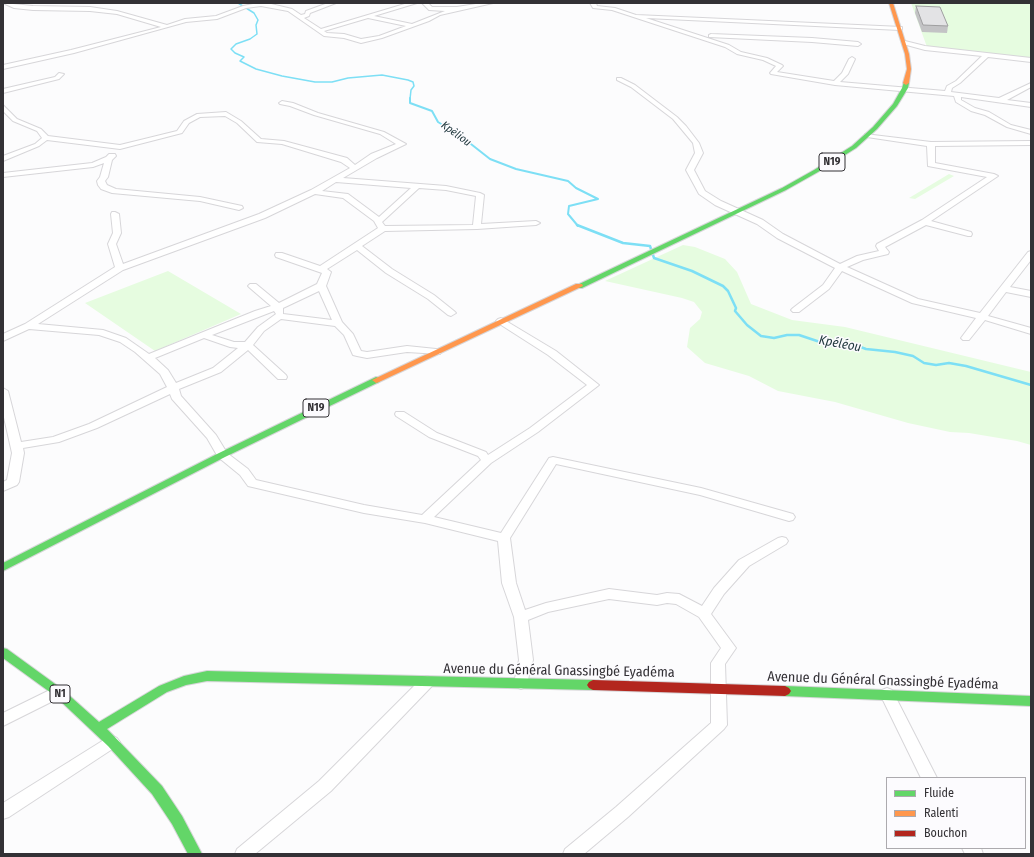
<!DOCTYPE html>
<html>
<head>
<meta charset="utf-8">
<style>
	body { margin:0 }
	#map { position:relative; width:1034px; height:857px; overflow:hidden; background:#fcfcfd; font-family:"Fira Sans Condensed",sans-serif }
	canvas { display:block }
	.frame { position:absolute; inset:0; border:4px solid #333135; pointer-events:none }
	.legend { position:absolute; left:886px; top:777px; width:140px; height:72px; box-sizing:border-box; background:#fcfbfe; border:1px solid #acaaae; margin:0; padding:5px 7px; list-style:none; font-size:12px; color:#333135 }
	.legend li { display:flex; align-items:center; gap:8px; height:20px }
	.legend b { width:20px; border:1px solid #acaaae }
</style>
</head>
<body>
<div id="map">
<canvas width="1034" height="857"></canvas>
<div class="frame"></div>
<ul class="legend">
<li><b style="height:5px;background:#63d668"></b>Fluide</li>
<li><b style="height:5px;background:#ff974d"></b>Ralenti</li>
<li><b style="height:5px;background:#b3261e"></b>Bouchon</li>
</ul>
</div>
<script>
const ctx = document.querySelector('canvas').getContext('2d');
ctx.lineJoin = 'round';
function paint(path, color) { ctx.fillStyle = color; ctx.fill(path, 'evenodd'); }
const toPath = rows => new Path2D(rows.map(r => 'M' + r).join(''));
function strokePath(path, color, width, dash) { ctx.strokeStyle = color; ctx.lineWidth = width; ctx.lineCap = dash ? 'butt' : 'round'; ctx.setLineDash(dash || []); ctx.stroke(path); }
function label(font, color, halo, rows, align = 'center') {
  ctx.font = font + ' "Fira Sans Condensed",sans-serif'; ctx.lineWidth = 3; ctx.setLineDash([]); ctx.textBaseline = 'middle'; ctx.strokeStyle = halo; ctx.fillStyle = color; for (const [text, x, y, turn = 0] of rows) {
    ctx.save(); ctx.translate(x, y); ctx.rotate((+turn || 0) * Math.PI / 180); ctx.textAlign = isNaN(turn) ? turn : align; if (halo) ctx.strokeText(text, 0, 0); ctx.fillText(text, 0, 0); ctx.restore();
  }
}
const green = toPath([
	[911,3,1031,3,1031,59,927,47],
	[949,174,954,176,915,199,909,198],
	[683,245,695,247,725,259,737,272,751,304,792,320,845,327,1031,372,1031,445,1017,441,969,433,950,432,908,423,835,402,778,391,749,376,705,363,687,347,690,328,700,319,702,312,694,302,682,298,605,281],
	[168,271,241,314,155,351,85,303]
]);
const streamFar2 = toPath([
	[238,3,254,13,258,20,256,25,257,34,250,39,236,44,231,49,235,53,244,57,240,61,256,69,282,76,315,82,332,82,348,78,382,75,408,80,413,82,414,86,411,90,410,99]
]);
const streamFar1 = toPath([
	[410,98,410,103,432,111,438,122,462,137,490,159,516,169,568,181,576,188,598,199,569,206,568,214,578,226]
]);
const stream = toPath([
	[577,225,623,243,650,246,654,258,692,271,723,286,728,291,736,308,735,311,747,325,761,336,774,338,787,335,799,335,829,345,855,345,866,349,895,352,913,356,924,363,936,365,949,363,966,366,1031,385]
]);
const street = toPath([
	[3,3,33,6,90,7,117,11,167,25,185,19,216,16,243,6,258,3,267,3,292,9,301,15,305,14,306,11,328,3,336,3,310,13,309,16,304,18,321,29,408,3,417,3,374,16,412,24,445,11,429,10,422,3,428,3,432,7,457,7,482,3,493,3,440,15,429,21,382,38,361,43,344,38,324,36,288,11,261,6,246,8,217,19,186,22,74,53,3,69,3,65,71,50,161,27,117,14,90,11,33,10,14,8,3,3],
	[368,18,406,26,379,36,361,39,344,34,327,33,324,31,368,18],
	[590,3,596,3,597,6,615,8,636,15,902,27,902,29,900,30,646,18,729,45,741,52,767,58,782,65,783,66,777,72,834,81,842,73,849,59,852,57,855,59,848,74,840,82,945,91,947,86,956,81,982,56,925,50,903,44,903,42,905,41,925,46,1031,58,1031,62,988,57,960,83,952,88,951,92,999,98,1031,83,1031,87,1007,100,1031,103,1031,107,961,97,961,100,975,108,989,112,1011,125,1031,130,1031,134,1007,127,985,115,971,111,956,102,954,96,835,85,771,74,770,73,776,66,763,60,737,54,725,47,612,10,593,8,590,3],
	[711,34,812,38,858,42,861,44,858,46,812,42,709,37,709,35,711,34],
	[59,73,64,74,59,79,3,93,3,89,55,77,59,73],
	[617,78,621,78,635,85,677,117,686,126,699,143,703,153,694,170,705,191,721,201,763,220,783,234,840,264,857,256,879,251,876,246,877,244,922,220,987,177,928,166,927,146,867,137,865,136,865,134,931,142,1031,141,1031,145,935,146,935,163,994,174,998,176,931,221,971,232,972,234,971,236,968,236,926,225,885,247,889,252,888,254,863,260,847,267,918,299,980,313,1028,252,1031,251,1031,260,1010,287,1031,291,1031,297,1006,292,988,316,1031,328,1031,334,985,320,969,340,963,340,961,338,976,318,912,303,842,271,829,289,799,312,793,312,791,310,793,308,823,285,835,268,777,238,757,224,715,205,699,194,686,170,695,153,693,143,673,119,631,87,617,80,617,78],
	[282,101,293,103,318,113,384,132,406,144,377,158,343,178,446,186,480,193,484,195,481,224,536,221,540,223,536,225,477,229,385,231,362,246,392,269,434,295,454,311,456,313,451,316,448,315,428,299,386,273,357,250,327,269,331,272,326,286,342,322,353,334,361,351,367,352,407,346,436,349,440,350,441,352,440,354,407,352,367,358,357,356,353,355,344,335,335,326,281,319,264,331,253,345,286,375,287,377,286,379,278,379,248,350,221,372,179,389,181,396,216,435,227,453,248,469,256,480,364,505,422,515,481,460,478,456,429,437,396,416,395,414,396,412,404,412,437,433,486,452,488,455,530,428,587,385,548,355,498,323,496,321,498,319,501,318,556,351,599,385,538,432,491,463,434,517,501,533,549,458,553,457,701,488,793,514,795,517,793,520,789,521,700,495,556,464,510,538,516,583,525,610,546,603,609,589,657,595,667,593,679,594,702,606,714,588,739,560,778,538,782,537,786,538,788,541,786,544,749,566,724,594,711,614,736,648,725,664,727,725,724,729,628,817,584,854,563,854,565,849,616,807,711,723,711,663,721,648,699,617,676,604,667,603,657,605,609,599,548,612,528,620,533,660,526,687,521,689,516,687,514,683,519,660,514,617,502,583,498,541,425,523,364,513,248,486,240,475,218,457,207,438,172,399,170,394,97,428,59,442,23,448,24,453,19,482,17,485,3,491,3,482,7,480,12,453,3,413,3,388,8,391,21,442,53,437,89,424,167,387,160,374,135,352,120,342,99,335,29,329,3,341,3,334,25,324,115,267,108,244,113,233,111,214,112,212,115,212,119,214,121,233,116,244,123,264,259,214,311,190,350,168,341,162,282,144,257,142,237,123,225,116,200,117,189,123,182,133,120,149,47,140,39,146,3,161,3,156,35,144,42,138,37,131,13,121,3,111,3,105,17,119,41,129,48,136,120,145,177,131,184,121,197,114,226,112,241,121,261,139,284,141,347,158,355,165,371,154,396,144,380,134,314,115,290,106,280,104,279,103,282,101],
	[336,182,411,188,379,217,348,194,322,191,336,182],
	[419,188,446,190,476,196,473,225,385,226,382,222,419,188],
	[315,194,343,198,374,221,378,228,320,266,282,253,276,253,275,255,276,257,322,273,317,284,279,303,256,284,250,284,248,286,250,288,271,306,255,311,149,354,126,338,103,330,38,324,123,270,265,218,315,194],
	[319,291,332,320,283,314,283,308,319,291],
	[274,311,276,314,258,327,245,342,234,342,212,335,274,311],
	[204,338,230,347,238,348,213,368,176,383,168,370,155,358,204,338],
	[109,154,115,154,116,156,112,160,108,177,105,181,107,185,116,189,200,197,242,206,243,208,239,210,200,201,112,193,101,189,98,185,97,181,100,177,104,163,93,167,3,177,3,173,92,163,106,157,109,154],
	[427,676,432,678,434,682,432,686,331,791,255,854,235,854,237,849,319,781,422,678,427,676],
	[58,686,63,688,65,692,63,696,3,726,3,713,58,686],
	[887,688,892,690,937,778,921,778,880,694,882,690,887,688],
	[112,736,117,738,120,742,117,746,9,817,3,819,3,803,107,738,112,736],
	[962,848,981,848,983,854,965,854,962,848]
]);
const fast = toPath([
	[904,82,909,83,908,88,897,106,877,129,856,148,818,172,786,190,582,288,576,288,575,286,782,188,814,170,852,146,873,127,893,104,902,88,904,82],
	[376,377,379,378,380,380,379,382,225,457,3,571,3,563,219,453,376,377],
	[3,648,7,649,62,689,99,722,159,686,184,676,207,671,593,680,597,682,599,685,597,688,593,690,207,681,186,685,167,692,107,729,162,786,182,816,202,854,188,854,172,824,152,794,108,746,54,695,3,658,3,648],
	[785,686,1031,696,1031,706,785,696,781,694,779,691,781,688,785,686]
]);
const slow = toPath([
	[889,3,893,3,909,54,911,69,909,83,906,85,903,83,907,69,905,54,889,3],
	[576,284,582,284,583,286,379,382,376,383,372,380,576,284]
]);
const jam = toPath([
	[593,680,785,686,789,688,791,691,789,694,785,696,593,690,589,688,587,685,589,682,593,680]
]);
const wall = toPath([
	[916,6,948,26,947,33,922,32,915,13]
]);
const building = toPath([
	[916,6,940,7,948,26,923,25,916,6]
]);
const farWaternames = [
	["Kpèliou",456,134,36]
];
const shields = [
	[832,162,26],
	[316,408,26],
	[60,694,20]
];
const shieldNames = [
	["N19",832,162],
	["N19",316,408],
	["N1",60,694]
];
const waterNames = [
	["Kpéléou",840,344,10]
];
const nearStreetnames = [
	["Avenue du Général Gnassingbé Eyadéma",559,671,1],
	["Avenue du Général Gnassingbé Eyadéma",883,681,2]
];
paint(green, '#e6fce0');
strokePath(streamFar2, '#7ddff5', 1.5);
strokePath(streamFar1, '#7ddff5', 2);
strokePath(stream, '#7ddff5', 2.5);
strokePath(street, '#d7d6d9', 2);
strokePath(fast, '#d7d6d9', 2);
strokePath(slow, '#d7d6d9', 2);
strokePath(jam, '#d7d6d9', 2);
paint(street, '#fff');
paint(fast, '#63d668');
paint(slow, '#ff974d');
paint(jam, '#b3261e');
paint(wall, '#c3c3c5');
paint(building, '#e3e3e5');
strokePath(building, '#9f9fa0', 1);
label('italic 11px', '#223a3f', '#fcfbfe', farWaternames);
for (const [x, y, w] of shields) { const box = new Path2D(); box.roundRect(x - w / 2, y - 9, w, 18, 3); ctx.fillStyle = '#fcfbfe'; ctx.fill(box); strokePath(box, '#333135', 1); }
label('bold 11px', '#333135', null, shieldNames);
label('italic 13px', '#223a3f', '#fcfbfe', waterNames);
label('14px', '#333135', '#fcfbfe', nearStreetnames);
</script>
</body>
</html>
